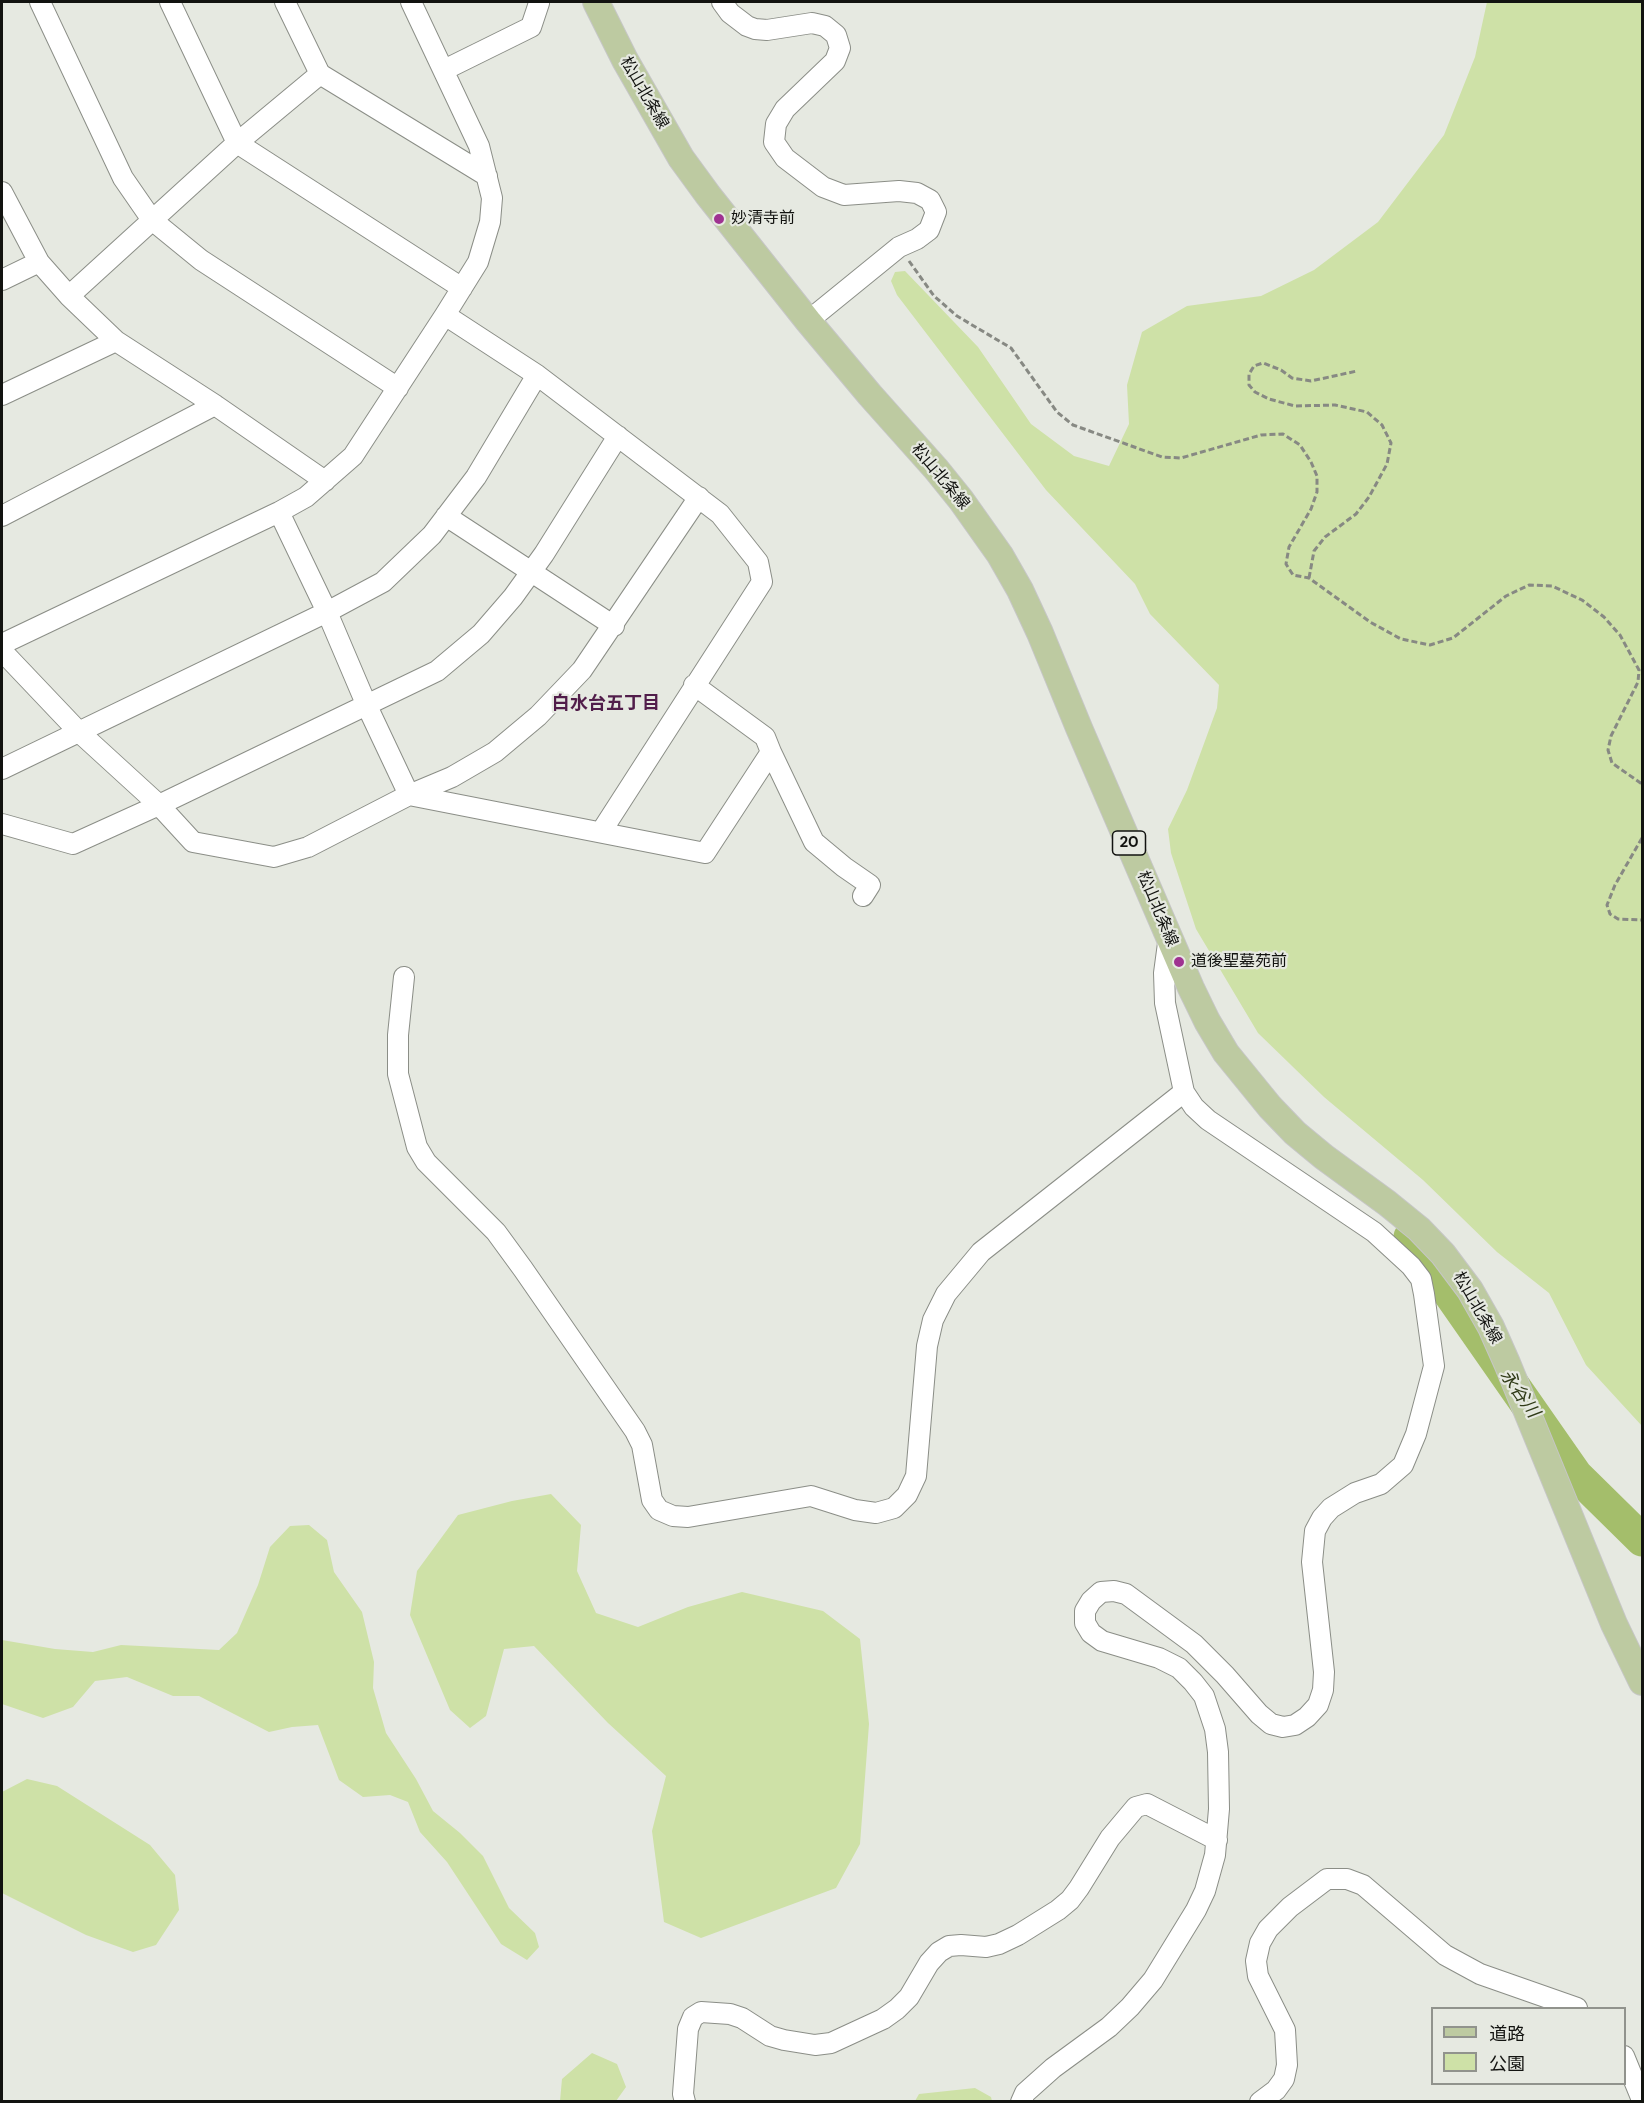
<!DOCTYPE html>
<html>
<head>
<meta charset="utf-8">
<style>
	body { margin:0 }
	#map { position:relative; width:1644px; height:2103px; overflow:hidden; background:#e6e9e1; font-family:"DM Sans","Noto Sans JP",sans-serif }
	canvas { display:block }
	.frame { position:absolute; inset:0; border:3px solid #121310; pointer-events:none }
	.legend { position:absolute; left:1431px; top:2007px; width:195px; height:78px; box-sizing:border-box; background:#e6e9e1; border:2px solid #91938d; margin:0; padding:8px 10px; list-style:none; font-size:18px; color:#121310 }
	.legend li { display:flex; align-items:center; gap:12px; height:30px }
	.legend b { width:30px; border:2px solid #91938d }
</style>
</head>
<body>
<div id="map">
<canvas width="1644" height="2103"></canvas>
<div class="frame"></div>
<ul class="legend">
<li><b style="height:8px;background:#bdcaa1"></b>道路</li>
<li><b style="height:16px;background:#cee1a7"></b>公園</li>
</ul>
</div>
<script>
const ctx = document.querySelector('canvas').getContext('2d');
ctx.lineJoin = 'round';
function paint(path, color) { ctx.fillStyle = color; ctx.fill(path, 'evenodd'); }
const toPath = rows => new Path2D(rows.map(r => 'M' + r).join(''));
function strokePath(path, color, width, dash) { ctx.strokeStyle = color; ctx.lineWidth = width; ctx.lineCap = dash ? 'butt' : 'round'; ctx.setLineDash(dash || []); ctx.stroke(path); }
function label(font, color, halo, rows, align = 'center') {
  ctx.font = font + ' "DM Sans","Noto Sans JP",sans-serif'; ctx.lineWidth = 4.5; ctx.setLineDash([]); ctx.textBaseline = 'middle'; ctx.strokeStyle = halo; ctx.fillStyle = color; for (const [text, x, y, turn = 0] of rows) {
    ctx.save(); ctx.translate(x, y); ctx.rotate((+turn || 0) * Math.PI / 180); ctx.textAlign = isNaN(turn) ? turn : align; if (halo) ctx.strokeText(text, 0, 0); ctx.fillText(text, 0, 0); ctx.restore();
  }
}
const green = toPath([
	[1487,2,1642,2,1642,1426,1586,1365,1549,1293,1497,1252,1423,1180,1324,1097,1258,1033,1196,929,1171,853,1168,829,1187,790,1217,708,1219,685,1150,614,1135,584,1046,490,897,295,891,281,895,272,905,271,978,347,1031,424,1074,456,1109,466,1129,424,1127,385,1142,332,1187,306,1261,296,1314,270,1378,222,1444,135,1475,57],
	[551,1494,581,1525,577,1571,596,1613,638,1627,688,1607,742,1592,823,1611,860,1639,869,1724,860,1844,836,1888,701,1938,664,1922,652,1831,666,1776,608,1723,534,1646,504,1649,486,1716,470,1728,450,1710,410,1615,417,1571,458,1515,512,1501],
	[309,1525,327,1540,334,1572,362,1612,374,1662,373,1688,386,1733,416,1779,433,1811,460,1833,483,1856,509,1908,535,1933,539,1947,527,1960,501,1944,447,1862,420,1832,408,1802,390,1795,363,1797,339,1780,318,1725,292,1727,269,1732,199,1696,173,1696,127,1677,95,1681,73,1707,43,1718,2,1704,2,1640,55,1649,93,1652,121,1645,219,1650,237,1633,258,1585,270,1547,290,1526],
	[27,1779,57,1786,150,1845,175,1875,179,1910,156,1945,133,1952,86,1935,2,1893,2,1792],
	[592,2053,617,2064,626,2087,616,2101,560,2101,562,2079],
	[975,2088,991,2097,992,2101,915,2101,919,2094]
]);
const river = toPath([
	[1410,1237,1576,1475,1642,1540]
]);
const path = toPath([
	[909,261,934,296,957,316,1011,348,1057,412,1073,425,1162,457,1181,458,1261,435,1283,434,1300,445,1311,462,1317,476,1317,492,1311,509,1289,547,1286,564,1293,575,1309,578,1370,622,1401,639,1430,645,1453,638,1506,596,1529,585,1552,586,1582,600,1604,617,1620,635,1639,670,1638,682,1611,736,1608,750,1612,763,1642,784],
	[1309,578,1314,551,1325,537,1356,514,1369,497,1387,464,1391,443,1382,425,1367,412,1335,405,1295,406,1269,399,1255,392,1249,385,1249,374,1254,366,1263,363,1281,370,1292,378,1311,381,1357,371],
	[1642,838,1615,885,1607,905,1610,914,1618,919,1642,920]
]);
const minor = toPath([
	[40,2,123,178,152,220,201,260,398,388],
	[170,2,237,143,462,288],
	[285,2,320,74,487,176],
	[722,2,730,13,747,26,755,29,767,30,812,23,825,26,836,35,840,48,835,61,785,109,776,124,774,142,785,158,823,187,844,195,899,191,917,193,930,200,936,212,929,230,917,239,899,247,808,321],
	[444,70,531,27,539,3,538,2],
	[2,192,39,262,69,296,116,341,215,405,325,481],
	[2,280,39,262],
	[69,296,237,143,320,74],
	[445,315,537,375,720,514,758,562,762,582,601,832],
	[2,395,116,341],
	[279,512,327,612,367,706,409,795],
	[2,516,215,405],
	[446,516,614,626],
	[2,644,279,512,306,497,353,456,445,315,478,262,490,222,492,198,479,146,411,2],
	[2,651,78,731,159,805,193,842,274,857,308,847,409,795,452,777,495,752,538,716,582,670,699,497],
	[771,752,814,842,844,867,870,885,863,896],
	[2,769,327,612,383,582,432,535,476,477,537,375],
	[409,795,705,853,771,752,765,737,694,685],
	[2,824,73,844,159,805,437,671,481,634,513,597,544,554,618,436],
	[404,977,398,1035,398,1074,417,1147,426,1162,496,1232,523,1269,635,1431,642,1445,652,1500,659,1510,673,1516,688,1517,811,1496,855,1510,876,1513,894,1508,907,1495,916,1476,927,1346,933,1320,946,1294,981,1252,1184,1092],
	[1624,2056,1642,2100],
	[685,2102,683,2094,688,2029,693,2017,701,2012,730,2014,742,2018,770,2036,784,2040,815,2045,831,2043,883,2019,897,2009,909,1997,929,1963,939,1952,949,1946,961,1945,986,1947,999,1944,1018,1935,1058,1910,1070,1900,1079,1888,1110,1838,1136,1807,1147,1804,1217,1840],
	[1021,2102,1025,2093,1053,2068,1109,2027,1130,2007,1153,1980,1196,1910,1205,1891,1215,1855,1219,1809,1218,1752,1215,1729,1204,1696,1193,1682,1179,1668,1159,1658,1102,1641,1091,1633,1085,1623,1085,1611,1091,1601,1101,1592,1114,1591,1126,1594,1194,1644,1225,1675,1259,1714,1271,1724,1283,1727,1295,1725,1307,1717,1318,1705,1323,1690,1324,1672,1312,1562,1315,1531,1322,1518,1331,1508,1355,1493,1381,1484,1403,1465,1416,1434,1434,1366,1424,1294,1421,1279,1411,1266,1374,1232,1208,1120,1194,1107,1184,1092,1165,1003,1164,973,1169,936],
	[1260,2102,1276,2090,1284,2079,1287,2065,1285,2030,1258,1976,1256,1961,1260,1943,1268,1929,1290,1907,1327,1879,1347,1879,1363,1885,1445,1955,1480,1974,1577,2008]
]);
const major = toPath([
	[596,2,625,60,681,158,708,195,808,321,870,395,936,469,961,500,1000,555,1020,590,1040,633,1079,728,1191,988,1207,1021,1226,1053,1270,1107,1295,1133,1324,1157,1387,1203,1419,1229,1443,1254,1470,1290,1491,1327,1507,1363,1614,1624,1642,1682]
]);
const markers = [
	[719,219,6,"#9f3291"],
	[1179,962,6,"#9f3291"]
];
const shields = [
	[1129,843,33]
];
const shieldNames = [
	["20",1129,843]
];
const streetNames = [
	["松山北条線",644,93,60],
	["松山北条線",940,477,50],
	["松山北条線",1157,909,67],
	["松山北条線",1477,1308,60]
];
const poiNames = [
	["妙清寺前",731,219],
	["道後聖墓苑前",1191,962]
];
const neighbourhoodNames = [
	["白水台五丁目",606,704]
];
const waterNames = [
	["永谷川",1519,1394,55]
];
paint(green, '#cee1a7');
strokePath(river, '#a4be6b', 33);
strokePath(minor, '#8b8e87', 22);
strokePath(major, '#c6c6c6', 28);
strokePath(path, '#878983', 3, [6, 3]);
strokePath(minor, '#fff', 20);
strokePath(major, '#bdcaa1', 26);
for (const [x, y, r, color] of markers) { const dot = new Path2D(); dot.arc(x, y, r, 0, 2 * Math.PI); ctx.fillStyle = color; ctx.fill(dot); strokePath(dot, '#e6e9e1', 2); }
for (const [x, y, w] of shields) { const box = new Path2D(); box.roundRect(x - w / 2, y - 12, w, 24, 4.5); ctx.fillStyle = '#e6e9e1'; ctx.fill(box); strokePath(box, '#121310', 1.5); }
label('bold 15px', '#121310', null, shieldNames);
label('16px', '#121310', '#e6e9e1', streetNames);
label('16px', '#121310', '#e6e9e1', poiNames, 'left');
label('bold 18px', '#511d4a', '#e6e9e1', neighbourhoodNames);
label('italic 18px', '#303b18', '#e6e9e1', waterNames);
</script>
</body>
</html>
